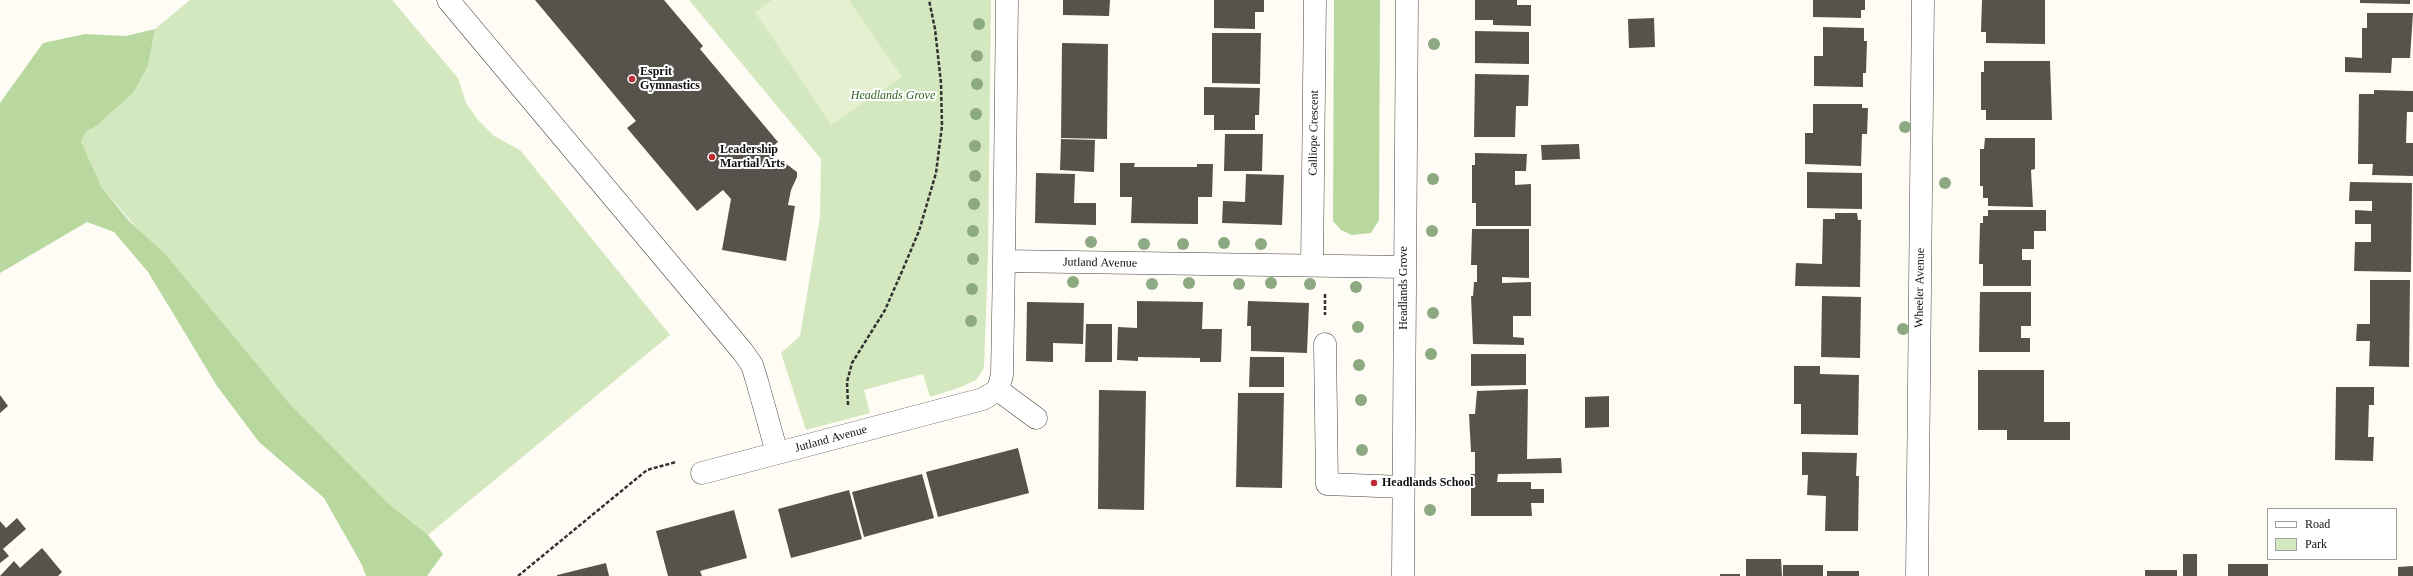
<!DOCTYPE html>
<html>
<head>
<meta charset="utf-8">
<style>
	body { margin:0 }
	#map { position:relative; width:2413px; height:576px; overflow:hidden; background:#fefcf4; font-family:"Times New Roman",serif }
	canvas { display:block }
	.legend { position:absolute; left:2267px; top:508px; width:130px; height:52px; box-sizing:border-box; background:#fff; border:1px solid #9f9f9f; margin:0; padding:5px 7px; list-style:none; font-size:12px; color:#101010 }
	.legend li { display:flex; align-items:center; gap:8px; height:20px }
	.legend b { width:20px; border:1px solid #9f9f9f }
</style>
</head>
<body>
<div id="map">
<canvas width="2413" height="576"></canvas>
<ul class="legend">
<li><b style="height:5px;background:#fff"></b>Road</li>
<li><b style="height:11px;background:#d4e8bf"></b>Park</li>
</ul>
</div>
<script>
const ctx = document.querySelector('canvas').getContext('2d');
ctx.lineJoin = 'round';
function paint(path, color) { ctx.fillStyle = color; ctx.fill(path, 'evenodd'); }
const toPath = rows => new Path2D(rows.map(r => 'M' + r).join(''));
function strokePath(path, color, width, dash) { ctx.strokeStyle = color; ctx.lineWidth = width; ctx.lineCap = dash ? 'butt' : 'round'; ctx.setLineDash(dash || []); ctx.stroke(path); }
function label(font, color, halo, rows, align = 'center') {
  ctx.font = font + ' "Times New Roman",serif'; ctx.lineWidth = 4; ctx.setLineDash([]); ctx.textBaseline = 'middle'; ctx.strokeStyle = halo; ctx.fillStyle = color; for (const [text, x, y, turn = 0] of rows) {
    ctx.save(); ctx.translate(x, y); ctx.rotate((+turn || 0) * Math.PI / 180); ctx.textAlign = isNaN(turn) ? turn : align; if (halo) ctx.strokeText(text, 0, 0); ctx.fillText(text, 0, 0); ctx.restore();
  }
}
const green = toPath([
	[190,0,392,0,458,78,466,103,478,120,494,136,520,150,670,335,428,535,390,505,289,403,102,188,81,143,86,132,98,125,134,92,148,66,155,29],
	[689,0,991,0,988,254,984,368,976,380,961,387,930,397,923,374,864,390,870,413,806,430,781,353,800,336,820,217,821,159]
]);
const forest = toPath([
	[1334,0,1380,0,1379,220,1371,233,1352,235,1341,230,1333,221],
	[155,29,148,66,134,92,98,125,86,132,81,142,102,188,129,221,166,255,289,403,390,505,428,535,443,554,427,576,366,576,362,565,324,498,259,442,217,386,148,272,114,232,87,222,0,273,0,103,43,43,85,34,126,36]
]);
const pitch = toPath([
	[772,0,849,0,902,77,831,125,755,12]
]);
const building = toPath([
	[535,0,664,0,703,46,700,49,778,142,767,151,777,163,785,163,797,172,797,177,791,190,788,205,795,206,786,261,722,250,731,199,723,190,697,211,627,128,636,121],
	[1063,0,1110,0,1109,16,1063,15],
	[1214,0,1264,0,1264,12,1255,12,1255,29,1214,28],
	[1475,0,1517,0,1517,5,1531,5,1531,26,1493,25,1493,20,1475,20],
	[1813,0,1865,0,1865,10,1861,10,1861,18,1813,17],
	[1982,0,2045,0,2045,44,1986,43,1986,32,1981,32],
	[2360,0,2410,0,2410,4,2360,3],
	[2367,13,2413,13,2410,58,2392,58,2391,73,2345,72,2345,57,2362,58,2362,28,2367,28],
	[1654,18,1655,47,1629,48,1628,19],
	[1823,27,1864,28,1864,41,1867,41,1866,73,1863,73,1863,87,1814,86,1814,56,1823,56],
	[1475,31,1529,32,1529,64,1475,63],
	[1212,33,1261,33,1260,84,1212,83],
	[1062,43,1108,44,1107,139,1061,138],
	[1984,61,2050,61,2052,120,1986,120,1986,110,1981,110,1981,72,1984,72],
	[1475,74,1529,75,1528,106,1516,106,1515,137,1474,137],
	[1204,87,1260,88,1259,115,1255,115,1255,130,1214,130,1214,115,1204,115],
	[2374,90,2413,91,2413,112,2407,112,2406,143,2413,143,2413,176,2372,175,2373,164,2358,164,2359,94,2374,94],
	[1813,104,1862,104,1862,108,1868,108,1867,134,1862,134,1861,166,1805,164,1805,133,1813,133],
	[1225,134,1263,134,1262,171,1224,171],
	[1985,138,2035,138,2035,169,2031,170,2033,207,1988,206,1988,198,1983,198,1983,186,1980,186,1980,149,1984,149],
	[1061,139,1095,140,1094,172,1060,170],
	[1579,144,1580,159,1542,160,1541,145],
	[1475,153,1527,154,1526,171,1515,171,1515,185,1531,184,1531,226,1476,226,1476,203,1472,203,1472,165,1475,165],
	[1120,163,1135,163,1134,167,1197,167,1197,164,1213,164,1212,197,1198,197,1198,224,1131,223,1132,197,1120,197],
	[1807,172,1862,173,1862,209,1807,208],
	[1036,173,1075,174,1074,203,1096,203,1096,225,1035,223],
	[1246,174,1284,175,1282,225,1222,223,1223,201,1245,202],
	[2350,182,2412,183,2411,272,2354,271,2355,242,2371,242,2371,224,2355,224,2355,210,2372,211,2372,201,2349,201],
	[1988,210,2046,210,2046,231,2034,231,2034,249,2022,249,2022,260,2031,260,2031,286,1983,286,1983,264,1979,264,1980,223,1983,223,1983,216,1988,216],
	[1835,213,1857,213,1858,220,1861,220,1860,287,1795,286,1796,263,1822,264,1823,219,1835,219],
	[1472,229,1529,229,1529,278,1502,277,1502,283,1531,282,1531,316,1513,316,1513,337,1524,338,1524,345,1473,344,1471,296,1473,296,1474,282,1477,282,1477,265,1471,265],
	[2370,280,2410,280,2409,367,2369,366,2370,341,2356,341,2357,324,2370,324],
	[1980,292,2031,292,2031,326,2021,326,2021,338,2030,338,2030,352,1979,352],
	[1822,296,1861,297,1860,358,1821,357],
	[1137,301,1203,302,1202,329,1222,329,1221,362,1200,362,1200,358,1138,357,1138,361,1117,360,1118,327,1137,328],
	[1248,301,1309,303,1307,353,1251,351,1251,326,1247,326],
	[1027,302,1084,303,1083,344,1053,343,1053,362,1026,361],
	[1086,324,1112,324,1112,362,1085,362],
	[1471,354,1526,354,1526,385,1471,386],
	[1250,357,1284,357,1284,387,1249,387],
	[1794,366,1820,366,1820,374,1859,375,1858,435,1801,434,1801,404,1794,404],
	[1978,370,2044,370,2044,422,2070,422,2070,440,2007,440,2007,430,1978,430],
	[2336,387,2374,387,2374,405,2369,405,2368,437,2374,437,2373,461,2335,460],
	[1528,389,1527,459,1561,458,1562,473,1498,474,1497,482,1531,482,1531,489,1544,489,1544,503,1531,503,1532,516,1471,516,1471,474,1475,474,1475,452,1471,452,1469,414,1475,414,1477,391],
	[1099,390,1146,391,1144,510,1098,509],
	[1238,393,1284,393,1282,488,1236,487],
	[0,395,8,406,0,413],
	[1609,396,1609,427,1585,428,1585,397],
	[1018,448,1029,493,938,517,926,472],
	[1802,452,1857,453,1856,476,1859,476,1858,531,1825,531,1826,496,1807,495,1808,475,1802,475],
	[922,474,934,518,864,537,852,492],
	[849,490,862,539,791,558,778,509],
	[734,510,747,558,700,571,702,576,668,576,656,531],
	[17,518,26,529,3,549,9,556,0,563,0,521,6,528],
	[42,548,62,572,58,576,0,576,14,561,20,568],
	[2183,554,2197,554,2197,576,2183,576],
	[1746,559,1781,559,1782,576,1746,576],
	[606,563,609,576,557,576,557,575],
	[2228,564,2268,564,2268,576,2228,576],
	[1783,565,1823,565,1823,576,1783,576],
	[2413,566,2413,576,2398,576,2398,567],
	[2145,570,2177,570,2177,576,2145,576],
	[1827,571,1859,571,1859,576,1827,576],
	[1720,574,1740,574,1740,576,1720,576]
]);
const path = toPath([
	[1325,294,1325,315],
	[848,405,847,382,852,363,885,310,903,269,919,231,936,173,942,126,941,83,935,29,929,0],
	[518,576,647,470,676,462]
]);
const minor = toPath([
	[448,0,743,352,752,365,757,381,777,453],
	[1004,261,1007,0],
	[1312,265,1315,0],
	[1325,344,1327,484,1403,487],
	[998,390,1036,418],
	[702,473,983,399,998,390,1002,375,1004,261,1404,267],
	[1403,576,1407,0],
	[1917,576,1923,0]
]);
const trees = [
	[979,24],
	[1434,44],
	[977,56],
	[977,84],
	[976,114],
	[1905,127],
	[975,146],
	[975,176],
	[1433,179],
	[1945,183],
	[974,204],
	[973,231],
	[1432,231],
	[1091,242],
	[1224,243],
	[1144,244],
	[1183,244],
	[1261,244],
	[973,259],
	[1073,282],
	[1189,283],
	[1271,283],
	[1152,284],
	[1239,284],
	[1310,284],
	[1356,287],
	[972,289],
	[1433,313],
	[971,321],
	[1358,327],
	[1903,329],
	[1431,354],
	[1359,365],
	[1361,400],
	[1362,450],
	[1430,510]
];
const markers = [
	[632,79,4,"#b92f35"],
	[712,157,4,"#b92f35"],
	[1374,483,4,"#b92f35"]
];
const poiNames = [
	["Esprit",640,72],
	["Gymnastics",640,86],
	["Leadership",720,150],
	["Martial Arts",720,164],
	["Headlands School",1382,483]
];
const parkNames = [
	["Headlands Grove",893,96]
];
const streetNames = [
	["Calliope Crescent",1314,133,-89],
	["Jutland Avenue",1100,263,1],
	["Headlands Grove",1404,288,-90],
	["Wheeler Avenue",1920,288,-89],
	["Jutland Avenue",831,439,-15]
];
paint(green, '#d4e8bf');
paint(forest, '#b8d89f');
paint(pitch, '#e5f0d0');
paint(building, '#58524d');
strokePath(minor, '#434343', 23);
strokePath(path, '#323232', 2.5, [4, 2]);
strokePath(minor, '#fff', 22);
ctx.fillStyle = '#8da981';
for (const [x, y] of trees) { ctx.beginPath(); ctx.arc(x, y, 6, 0, 2 * Math.PI); ctx.fill(); }
for (const [x, y, r, color] of markers) { const dot = new Path2D(); dot.arc(x, y, r, 0, 2 * Math.PI); ctx.fillStyle = color; ctx.fill(dot); strokePath(dot, '#fff', 1.5); }
label('bold 12px', '#101010', '#fff', poiNames, 'left');
label('italic 12px', '#316523', '#fff', parkNames);
label('12px', '#101010', '#fff', streetNames);
</script>
</body>
</html>
